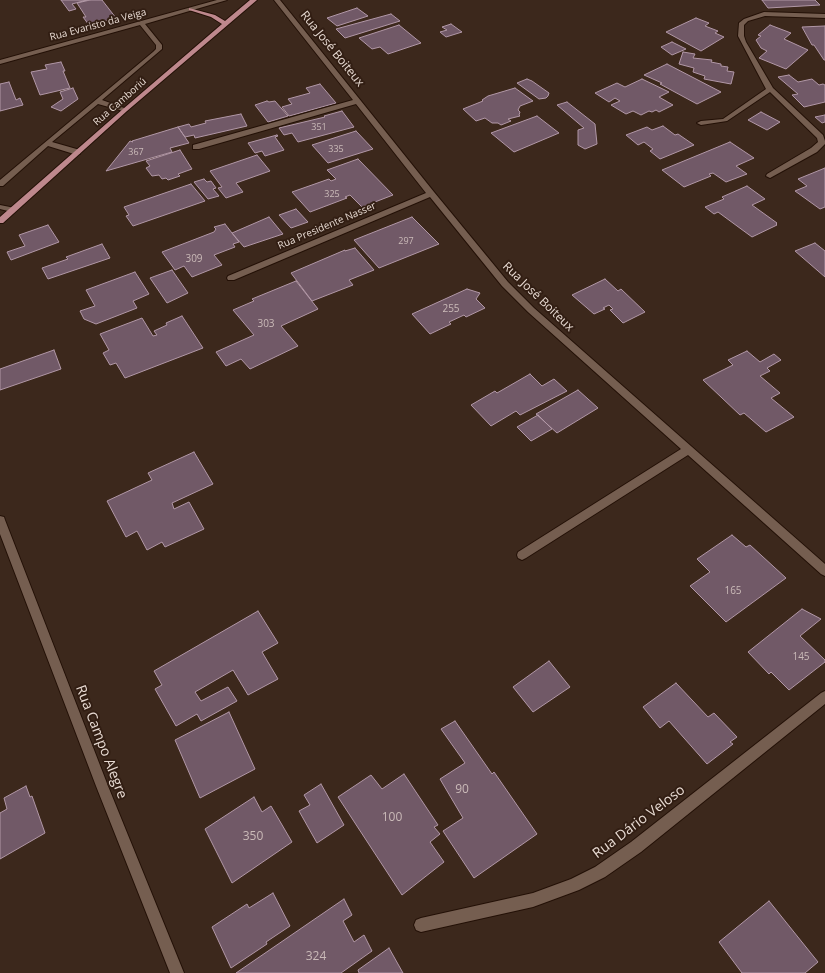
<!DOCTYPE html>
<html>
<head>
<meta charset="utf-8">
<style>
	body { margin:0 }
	canvas { display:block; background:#3c281c }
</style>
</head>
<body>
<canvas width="825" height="973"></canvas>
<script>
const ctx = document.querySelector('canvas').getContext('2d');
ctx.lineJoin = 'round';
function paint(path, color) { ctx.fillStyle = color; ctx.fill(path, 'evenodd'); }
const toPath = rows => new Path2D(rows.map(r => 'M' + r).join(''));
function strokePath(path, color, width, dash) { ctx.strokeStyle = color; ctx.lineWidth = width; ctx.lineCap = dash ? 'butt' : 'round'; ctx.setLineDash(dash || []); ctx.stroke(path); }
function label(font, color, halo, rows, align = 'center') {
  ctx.font = font + ' "Open Sans",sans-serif'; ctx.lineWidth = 4; ctx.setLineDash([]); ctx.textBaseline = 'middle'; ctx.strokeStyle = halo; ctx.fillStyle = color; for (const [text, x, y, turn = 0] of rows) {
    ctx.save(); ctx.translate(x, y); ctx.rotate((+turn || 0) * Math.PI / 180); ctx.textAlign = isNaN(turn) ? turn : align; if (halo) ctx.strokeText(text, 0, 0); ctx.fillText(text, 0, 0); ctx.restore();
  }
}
const building = toPath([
	[61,0,87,0,72,4,76,9,69,11,61,0],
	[90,0,102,0,116,18,89,25,83,17,86,17,77,3,90,0],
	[762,0,815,0,820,5,768,8,762,0],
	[357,8,368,16,337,26,327,18,357,8],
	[391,14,400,21,345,38,336,29,391,14],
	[696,18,709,23,705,26,718,31,715,33,724,37,701,51,666,32,696,18],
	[451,24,462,32,446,37,440,32,447,30,442,27,451,24],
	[399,25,421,43,388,54,380,47,372,49,359,38,399,25],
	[770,25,791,33,784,39,808,50,786,69,759,58,767,51,761,48,756,40,761,36,758,35,770,25],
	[825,26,825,60,824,60,814,45,812,45,802,27,825,26],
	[672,42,686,49,672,55,661,47,672,42],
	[683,52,695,54,693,58,712,60,711,62,721,64,721,66,728,67,727,71,734,72,731,84,704,79,705,76,693,72,694,68,679,64,683,52],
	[61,62,65,71,63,71,70,88,40,95,31,72,47,69,45,65,61,62],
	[667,64,721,92,697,104,660,84,662,83,644,75,667,64],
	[789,75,798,82,812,79,819,85,823,84,825,85,825,102,804,107,792,95,798,94,778,77,789,75],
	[527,79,532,81,549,93,548,96,546,98,539,99,517,83,527,79],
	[642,79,669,92,659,97,673,105,659,112,656,110,652,112,649,111,641,115,633,111,626,114,611,105,620,101,615,98,609,102,595,93,617,83,625,87,642,79],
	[9,82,16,100,20,98,23,105,0,111,0,84,9,82],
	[320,84,336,103,289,116,282,107,292,104,288,99,310,93,306,88,320,84],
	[73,88,78,99,61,111,51,107,63,99,60,92,73,88],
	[515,88,533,101,520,106,518,110,520,112,519,115,520,116,508,119,511,121,501,125,498,123,492,123,485,118,476,121,463,109,483,101,482,100,488,96,515,88],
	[267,101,269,102,275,101,288,116,268,122,255,105,267,101],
	[567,102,595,124,597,144,585,149,578,145,578,130,584,128,557,105,567,102],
	[342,111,354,127,298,142,292,133,284,135,279,128,325,117,324,116,342,111],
	[761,112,780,122,767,130,748,120,761,112],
	[241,114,247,126,195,138,194,135,185,137,178,127,189,124,191,127,206,123,205,121,241,114],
	[825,115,825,122,822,123,815,117,825,115],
	[537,116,559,133,514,152,491,133,537,116],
	[663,126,675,135,678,134,694,145,660,159,650,151,653,149,644,142,638,145,626,135,647,127,652,130,663,126],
	[178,127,189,143,170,148,172,152,106,171,130,141,133,142,132,141,178,127],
	[356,131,373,149,328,163,312,145,356,131],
	[277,135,278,136,275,137,284,150,265,156,262,151,255,153,248,143,277,135],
	[730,142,754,158,736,166,747,174,726,182,713,173,709,174,711,176,684,187,662,170,730,142],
	[180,150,192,169,178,174,180,176,168,180,166,178,162,179,159,175,152,176,146,168,150,166,146,161,180,150],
	[257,155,270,171,236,183,243,192,226,198,218,188,222,187,210,171,257,155],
	[358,159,393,195,362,207,350,195,345,197,347,198,310,212,292,192,329,179,331,181,336,179,327,170,358,159],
	[825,168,825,207,820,209,795,191,807,186,798,179,825,168],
	[204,179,207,182,211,181,216,188,213,189,219,196,208,199,194,182,204,179],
	[191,184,205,201,133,226,126,216,129,215,124,207,191,184],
	[747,186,765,199,752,205,777,223,776,224,777,225,752,237,718,212,714,214,705,207,724,199,722,197,747,186],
	[296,209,308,222,291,228,279,215,296,209],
	[269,217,283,234,244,247,232,233,269,217],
	[412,217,439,244,379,268,354,240,412,217],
	[225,224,239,242,233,244,235,247,214,255,222,265,192,277,184,266,175,270,162,252,214,232,216,229,214,227,225,224],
	[48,225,59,242,11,260,7,252,25,246,19,235,48,225],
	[815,243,825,251,825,277,795,251,815,243],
	[102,244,110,258,48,279,42,268,68,259,66,257,102,244],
	[355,248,374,270,349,280,353,285,312,301,291,273,345,250,345,251,355,248],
	[172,270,188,293,167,303,150,278,172,270],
	[135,272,149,294,133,301,137,308,96,324,84,319,80,311,95,306,86,290,135,272],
	[605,279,618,291,621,289,645,312,623,323,610,310,613,309,609,305,603,308,605,309,594,314,572,295,605,279],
	[296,281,318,309,281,326,298,346,250,369,241,359,226,366,216,352,254,335,233,310,254,301,252,299,296,281],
	[467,289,480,293,476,299,485,308,466,317,464,315,449,322,451,324,430,334,412,314,467,289],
	[182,316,203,348,125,378,116,363,110,365,103,353,109,350,100,334,142,318,153,336,157,335,154,331,167,325,166,323,182,316],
	[54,350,61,369,0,390,0,369,54,350],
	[747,351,760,362,774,354,781,360,767,368,770,371,760,376,780,393,771,398,794,417,766,432,744,413,740,415,703,380,733,365,728,360,747,351],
	[530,374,542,386,554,379,567,391,520,415,516,411,491,426,471,405,495,391,497,393,530,374],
	[578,390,598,408,557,433,536,414,578,390],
	[538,415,552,429,531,441,517,427,538,415],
	[194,452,213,484,172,503,174,509,189,502,204,529,165,547,162,542,147,550,137,531,126,537,107,501,152,480,148,473,194,452],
	[732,535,746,547,750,545,786,578,726,622,690,586,710,572,697,559,732,535],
	[802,609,821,619,800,636,825,660,825,662,789,690,771,672,769,674,748,652,802,609],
	[258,611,278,643,262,652,278,679,248,695,233,670,195,692,201,701,228,687,237,701,201,721,197,714,176,726,155,689,162,685,154,671,258,611],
	[549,661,570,687,533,712,513,687,549,661],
	[676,683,708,717,714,713,737,737,730,742,733,744,707,764,669,721,660,728,643,707,676,683],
	[229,712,255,769,200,798,175,740,229,712],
	[455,721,492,774,494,772,537,834,474,878,443,831,463,818,440,779,465,763,441,729,455,721],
	[404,774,438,825,434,827,440,834,430,842,444,862,402,895,338,797,371,775,382,789,404,774],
	[321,784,344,825,317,843,299,811,310,805,304,795,321,784],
	[26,786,30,797,32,796,45,833,0,859,0,813,7,809,4,798,26,786],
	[254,797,262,812,271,806,292,842,232,883,205,829,254,797],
	[273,893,290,926,266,942,267,944,231,968,212,927,247,904,249,908,273,893],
	[344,899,352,915,343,921,354,942,364,935,372,951,341,973,236,973,344,899],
	[769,901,818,962,805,973,742,973,719,942,769,901],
	[389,948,403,973,359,973,358,970,389,948]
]);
const minor = toPath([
	[217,0,227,0,145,24,162,45,162,49,102,100,127,109,127,111,123,111,98,104,52,142,80,150,80,154,74,154,48,146,3,186,0,186,0,180,153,52,156,49,156,45,140,25,0,64,0,60,217,0],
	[274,0,280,0,434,192,508,282,534,308,825,564,825,576,821,574,688,455,526,558,522,560,518,558,517,555,518,552,681,449,528,312,502,286,430,197,234,280,228,280,227,278,228,276,426,193,356,104,199,149,193,149,193,145,353,100,274,0],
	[764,12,825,14,825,18,765,16,748,21,744,25,744,36,746,42,773,88,823,135,825,141,825,144,817,152,770,178,766,176,767,174,811,148,818,142,817,138,770,92,727,121,701,125,697,123,701,121,723,119,766,89,738,36,739,23,744,19,764,12],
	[0,205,15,208,16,210,12,212,0,209,0,205],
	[0,516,4,517,5,520,108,786,184,973,170,973,96,786,0,534,0,516],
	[825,691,825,704,641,852,605,877,579,890,533,907,421,932,416,930,414,925,416,920,421,918,533,893,571,879,595,867,631,842,821,693,825,691]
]);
const major = toPath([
	[250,0,257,0,127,111,3,223,0,223,0,217,123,109,222,24,211,17,189,10,189,8,215,15,225,21,250,0]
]);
const farNumbernames = [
	["351",319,127],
	["335",336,149],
	["367",136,152],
	["325",332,194],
	["297",406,241]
];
const farStreetnames = [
	["Rua Evaristo da Veiga",98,25,-15],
	["Rua Camboriú",120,102,-41],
	["Rua Presidente Nasser",327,226,-23]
];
const numberNames = [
	["309",194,259],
	["255",451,309],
	["303",266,324],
	["165",733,591],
	["145",801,657]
];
const streetNames = [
	["Rua José Boiteux",332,49,51],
	["Rua José Boiteux",538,297,44]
];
const nearNumbernames = [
	["90",462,790],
	["100",392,818],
	["350",253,837],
	["324",316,957]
];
const nearStreetnames = [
	["Rua Campo Alegre",101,742,69],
	["Rua Dário Veloso",639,822,-37]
];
paint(building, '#715967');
strokePath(building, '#b197a6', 1);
strokePath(minor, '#231006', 2);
strokePath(major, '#231006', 2);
paint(minor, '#755e50');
paint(major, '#be888d');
label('9px', '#cabab8', null, farNumbernames);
label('10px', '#e8dbd3', '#321e13', farStreetnames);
label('10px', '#cabab8', null, numberNames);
label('12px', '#e8dbd3', '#321e13', streetNames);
label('12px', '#cabab8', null, nearNumbernames);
label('14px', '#e8dbd3', '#321e13', nearStreetnames);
</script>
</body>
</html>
